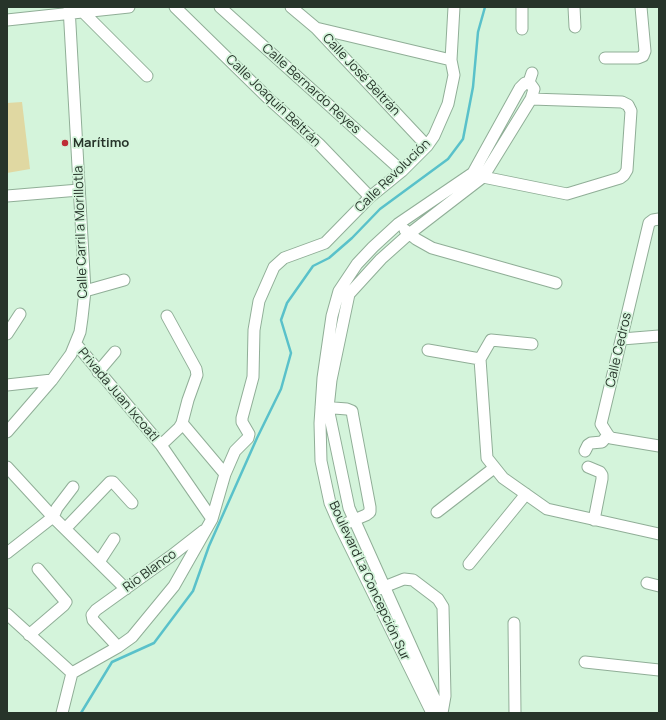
<!DOCTYPE html>
<html>
<head>
<meta charset="utf-8">
<style>
	body { margin:0 }
	#map { position:relative; width:666px; height:720px; overflow:hidden; background:#d4f4db; font-family:Manrope,sans-serif }
	canvas { display:block }
	.frame { position:absolute; inset:0; border:8px solid #27342a; pointer-events:none }
</style>
</head>
<body>
<div id="map">
<canvas width="666" height="720"></canvas>
<div class="frame"></div>
</div>
<script>
const ctx = document.querySelector('canvas').getContext('2d');
ctx.lineJoin = 'round';
function paint(path, color) { ctx.fillStyle = color; ctx.fill(path, 'evenodd'); }
const toPath = rows => new Path2D(rows.map(r => 'M' + r).join(''));
function strokePath(path, color, width, dash) { ctx.strokeStyle = color; ctx.lineWidth = width; ctx.lineCap = dash ? 'butt' : 'round'; ctx.setLineDash(dash || []); ctx.stroke(path); }
function label(font, color, halo, rows, align = 'center') {
  ctx.font = font + ' Manrope,sans-serif'; ctx.lineWidth = 3.5; ctx.setLineDash([]); ctx.textBaseline = 'middle'; ctx.strokeStyle = halo; ctx.fillStyle = color; for (const [text, x, y, turn = 0] of rows) {
    ctx.save(); ctx.translate(x, y); ctx.rotate((+turn || 0) * Math.PI / 180); ctx.textAlign = isNaN(turn) ? turn : align; if (halo) ctx.strokeText(text, 0, 0); ctx.fillText(text, 0, 0); ctx.restore();
  }
}
const green = toPath([
	[22,102,30,169,7,173,7,103]
]);
const stream = toPath([
	[81,713,112,662,154,643,193,591,209,546,257,438,281,389,291,353,281,320,287,303,313,266,329,258,352,238,380,209,448,159,463,139,473,87,478,32,485,7]
]);
const minor = toPath([
	[175,7,269,99,319,144,370,197],
	[220,7,402,171],
	[291,7,316,28,427,146],
	[522,7,522,29],
	[574,7,575,27],
	[83,12,147,76],
	[7,20,129,7],
	[316,28,451,60],
	[605,58,638,58,643,56,645,51,641,7],
	[529,82,532,73],
	[477,174,483,177,567,194,620,178,624,175,627,170,631,111,628,105,622,102,531,99],
	[7,196,79,190],
	[659,219,653,220,649,223,601,424,608,435,611,438,659,446],
	[405,230,416,239,432,248,556,283],
	[85,291,124,280],
	[7,334,20,314],
	[622,339,659,336],
	[76,344,161,445,212,519],
	[532,344,491,340,480,359,487,458,503,478,547,509,659,534],
	[428,350,480,359],
	[98,372,115,352],
	[7,385,52,380],
	[321,407,347,409,352,411,353,417,370,507,370,512,366,515,347,523],
	[182,423,225,474],
	[7,432,52,380,71,354,80,332,82,318,85,291,69,7],
	[161,445,179,428,182,423,188,400,197,375,196,369,167,316],
	[585,451,588,445,591,443,602,442,608,435],
	[7,467,53,517,126,589],
	[588,467,600,472,602,475,602,479,594,520],
	[437,512,494,468],
	[66,528,110,482,113,482,132,503],
	[7,553,53,517,57,508,73,487],
	[99,562,114,539],
	[469,564,526,494],
	[647,583,659,586],
	[379,589,404,579,413,580,438,599,443,607,445,696,442,713],
	[7,614,72,673],
	[514,623,515,713],
	[29,635,64,605,66,602,38,569],
	[118,647,93,620,92,615,96,610,171,556,203,531],
	[585,662,659,670],
	[62,713,72,673,118,647,132,637,174,586,212,519,225,474,235,451,248,438,249,434,242,422,242,418,253,377,254,330,259,301,274,267,284,258,325,243,370,197,402,171,427,146,434,136,448,104,454,75,451,60,454,7],
	[432,713,340,526,330,503,321,461,320,423,323,378,332,316,339,291,357,264,373,247,398,224,473,173,520,88,525,83,529,82],
	[441,713,349,508,328,408,331,380,349,294,381,259,409,234,483,177,531,99,534,89,529,82]
]);
const markers = [
	[65,143,4,"#be2d37"]
];
const streetNames = [
	["Calle José Beltrán",361,75,47],
	["Calle Bernardo Reyes",311,89,42],
	["Calle Joaquín Beltrán",273,101,44],
	["Calle Revolución",393,176,-44],
	["Calle Carril a Morillotla",81,232,-92],
	["Calle Cedros",619,350,-77],
	["Privada Juan Ixcoatl",118,395,50],
	["Río Blanco",150,571,-36],
	["Boulevard La Concepción Sur",369,581,65]
];
const poiNames = [
	["Marítimo",73,143]
];
paint(green, '#e0d8a2');
strokePath(stream, '#59c1ca', 2.5);
strokePath(minor, '#90ae97', 13);
strokePath(minor, '#fff', 11);
for (const [x, y, r, color] of markers) { const dot = new Path2D(); dot.arc(x, y, r, 0, 2 * Math.PI); ctx.fillStyle = color; ctx.fill(dot); strokePath(dot, '#d4f4db', 1.5); }
label('13px', '#27342a', '#d4f4db', streetNames);
label('bold 13px', '#27342a', '#d4f4db', poiNames, 'left');
</script>
</body>
</html>
